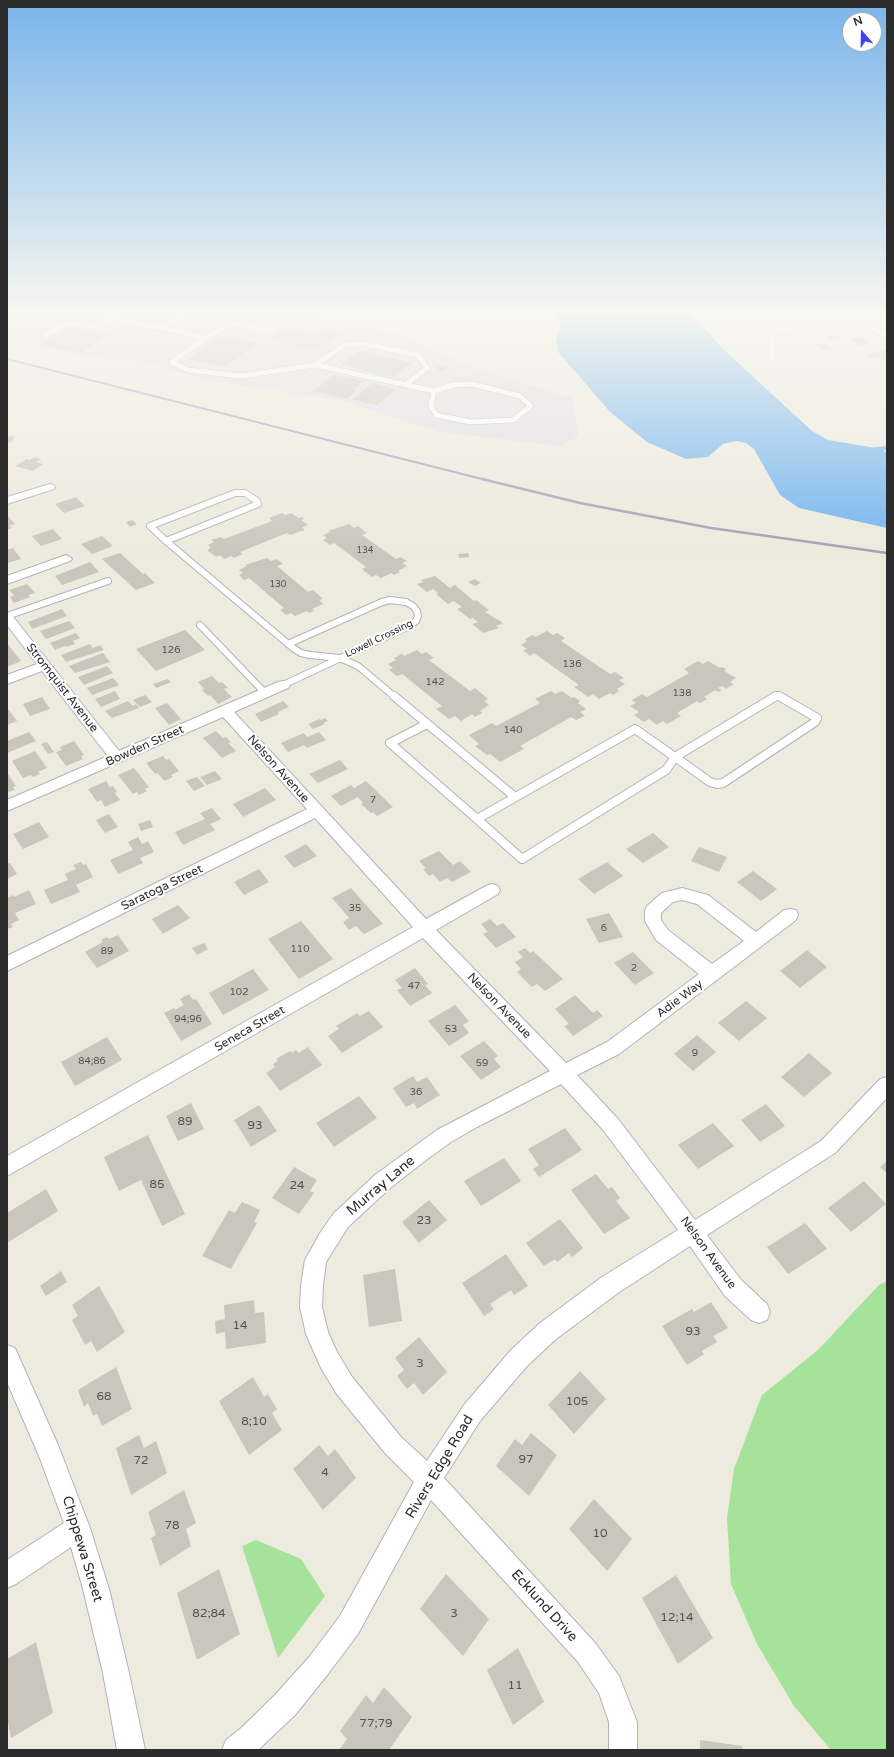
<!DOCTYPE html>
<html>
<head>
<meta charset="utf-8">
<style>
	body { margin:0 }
	#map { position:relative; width:894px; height:1757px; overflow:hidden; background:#edeade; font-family:"Varela Round",sans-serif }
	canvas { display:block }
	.frame { position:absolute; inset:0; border:8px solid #2c2c2c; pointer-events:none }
	.north { position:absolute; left:842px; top:12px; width:40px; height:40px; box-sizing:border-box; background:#fff; border:1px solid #ababab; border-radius:50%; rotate:340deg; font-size:11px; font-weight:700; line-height:16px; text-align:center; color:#2c2c2c }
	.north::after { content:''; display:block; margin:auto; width:14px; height:18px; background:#4340f8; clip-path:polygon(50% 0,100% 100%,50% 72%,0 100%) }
</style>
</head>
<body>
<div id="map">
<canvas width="894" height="1757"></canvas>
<div class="frame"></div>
<div class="north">N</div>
</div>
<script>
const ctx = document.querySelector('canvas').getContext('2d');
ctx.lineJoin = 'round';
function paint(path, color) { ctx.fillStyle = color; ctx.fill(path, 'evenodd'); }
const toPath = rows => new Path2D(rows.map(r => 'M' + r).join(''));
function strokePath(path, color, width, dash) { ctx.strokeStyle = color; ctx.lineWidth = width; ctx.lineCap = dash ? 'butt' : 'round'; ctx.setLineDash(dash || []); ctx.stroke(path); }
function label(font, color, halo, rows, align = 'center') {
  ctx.font = font + ' "Varela Round",sans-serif'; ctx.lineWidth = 4; ctx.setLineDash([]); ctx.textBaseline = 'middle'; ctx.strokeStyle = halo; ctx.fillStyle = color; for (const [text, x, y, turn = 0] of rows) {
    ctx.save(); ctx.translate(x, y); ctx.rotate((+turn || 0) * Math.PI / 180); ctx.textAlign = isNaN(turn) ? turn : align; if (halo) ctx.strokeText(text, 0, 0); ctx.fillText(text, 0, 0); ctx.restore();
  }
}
const industrial = toPath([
	[14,309,286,309,400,335,476,369,572,398,579,436,560,446,439,432,344,401,210,381,145,362,87,357,7,340,7,314]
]);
const green = toPath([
	[887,1281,887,1750,831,1750,794,1706,757,1644,731,1584,727,1518,734,1469,762,1395,818,1350,879,1285],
	[256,1540,301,1559,325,1596,278,1658,242,1546]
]);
const water = toPath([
	[556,309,687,309,720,346,812,431,828,440,882,449,887,453,887,528,799,508,780,495,754,449,746,443,736,441,723,444,708,457,686,459,647,442,610,412,559,353,556,341,561,324]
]);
const stream = toPath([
	[875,449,887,448]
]);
const building = toPath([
	[154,309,163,312,151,316,145,312],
	[70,326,110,335,81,353,40,345],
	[286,327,317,336,326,330,341,334,314,350,268,338],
	[835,335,841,338,831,340,825,336],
	[220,336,257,343,225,367,187,359],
	[861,337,871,343,859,346,849,339],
	[825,344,832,349,823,350,816,345],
	[362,350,412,363,391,378,341,364],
	[885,350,887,352,887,360,884,361,878,357,870,358,865,355],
	[441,364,450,367,448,368,454,369,452,370,446,369,441,372,436,371,440,368,437,367],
	[334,375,364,381,353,390,356,391,347,399,313,391],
	[372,383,396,389,377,405,352,400],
	[14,436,12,442,7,443,7,437],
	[35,457,41,459,36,462,43,464,33,471,15,466,27,459,30,460],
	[76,497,85,506,64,513,55,504],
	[282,513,285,515,291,513,299,518,302,517,304,519,301,520,308,525,302,527,305,530,290,535,287,533,240,552,243,554,234,558,231,556,224,559,220,555,216,557,207,550,211,548,208,545,214,542,211,540,221,537,224,539,272,521,269,518],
	[7,515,15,524,9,526,12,528,7,530],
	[132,520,137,524,130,527,126,522],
	[349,524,354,528,358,526,367,533,362,535,396,559,400,557,407,561,402,563,407,566,398,571,400,572,394,575,392,573,381,578,376,575,372,577,362,569,366,567,334,543,330,545,323,540,327,538,323,535,330,532,328,531],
	[53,529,62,539,41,546,32,536],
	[102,536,113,546,92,554,81,544],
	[13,548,21,559,7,563,7,550],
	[120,553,143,574,145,573,155,583,136,590,102,559],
	[468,553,469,557,459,558,458,554],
	[267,558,271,561,277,559,283,564,277,566,308,592,313,590,323,599,319,600,323,604,312,609,314,611,309,613,307,611,295,616,291,613,286,615,280,610,284,608,249,578,244,580,239,575,243,573,239,570,247,566,245,565],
	[90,562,99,572,62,585,55,576],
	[435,576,450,588,455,585,474,601,476,600,489,610,485,612,503,623,496,626,499,628,483,633,472,624,478,622,473,618,470,619,457,609,462,607,454,601,448,604,436,594,438,593,433,589,427,592,417,584,423,582,421,580],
	[475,579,481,583,475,586,468,582],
	[27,584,35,593,28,595,30,597,14,603,10,597,14,595,9,590],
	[62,609,67,616,32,629,28,622],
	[69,621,75,628,46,639,40,631],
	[185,630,205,650,156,671,136,649],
	[547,631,553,635,557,633,565,638,561,641,610,674,615,672,624,678,619,680,625,684,617,689,619,691,613,695,610,693,599,699,593,694,588,697,574,687,579,685,534,653,530,656,523,650,527,649,521,645,527,641,525,639,533,635,535,637],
	[76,633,80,638,73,641,75,644,66,647,65,646,55,650,50,643],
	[7,643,21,661,7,667],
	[90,644,93,648,100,645,104,650,66,662,61,655],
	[417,650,422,654,426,652,434,658,429,660,470,691,475,688,488,699,484,701,489,705,480,711,482,713,475,717,472,714,461,721,455,716,449,719,436,709,442,706,402,674,397,676,389,670,393,668,388,664,396,660,394,658,402,654,404,656],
	[103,653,110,662,75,673,69,666],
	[698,661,703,664,708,661,720,668,722,667,726,669,724,671,736,678,730,682,734,684,726,689,722,686,718,688,722,690,718,692,715,690,704,697,707,699,700,703,697,701,677,713,681,716,667,724,663,721,657,725,649,719,644,722,634,715,639,712,630,706,636,703,632,700,642,694,647,697,689,673,684,669],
	[107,666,113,673,84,685,78,677],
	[212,676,219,683,222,682,228,688,224,689,232,697,218,704,210,695,208,696,202,690,204,689,198,682],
	[113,678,119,685,92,695,87,688],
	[168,679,171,682,156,688,153,684],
	[115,691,120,699,101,707,95,699],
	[551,691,555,694,562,691,572,698,574,697,580,701,578,703,586,709,580,712,585,716,576,720,571,717,520,746,524,749,500,762,490,754,487,755,475,746,479,744,469,735,492,723,496,726,540,703,535,699],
	[145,695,152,702,140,707,133,700],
	[42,697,50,709,30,716,23,704],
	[128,701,133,706,136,704,139,708,112,718,105,711],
	[283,701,289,707,278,712,279,714,261,722,255,714],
	[167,703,181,719,169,725,155,708],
	[7,708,17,721,7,725],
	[325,718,328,721,323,723,325,724,313,729,308,724,320,719,321,720],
	[216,731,223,738,226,737,231,742,228,743,236,751,222,758,203,738],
	[29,732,36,741,7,753,7,741],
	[319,732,326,740,307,748,304,745,288,752,281,743,304,733,307,737],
	[74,741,84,755,81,756,83,759,66,766,56,752,62,750,60,747],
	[47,742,54,752,48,754,41,744],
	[35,751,47,768,38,772,40,774,33,777,31,775,23,778,12,761],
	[163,756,166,760,169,759,179,771,171,775,173,777,164,781,158,773,155,774,146,763],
	[340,760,348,769,318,783,309,774],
	[134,768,149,787,145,789,147,791,139,795,137,792,133,794,118,775],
	[215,771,222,779,207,785,200,777],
	[7,772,16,786,13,787,15,790,9,792,7,790],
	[197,777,205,786,194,791,186,781],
	[106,781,110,787,113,786,117,792,115,793,120,800,105,807,101,800,97,802,88,789],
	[366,781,393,807,377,816,373,812,371,813,361,804,363,803,358,797,341,806,331,796,351,785,354,788],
	[265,788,276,800,243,817,233,804],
	[212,808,221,819,210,824,215,830,183,845,175,832,205,819,200,813],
	[109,814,118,827,105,833,96,820],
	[150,820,153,827,141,831,138,824],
	[39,822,49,837,23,849,13,834],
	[653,833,669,847,643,863,626,849],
	[138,837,142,844,148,841,154,852,140,858,143,863,118,874,110,860,133,850,128,842],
	[306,844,317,856,294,868,284,856],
	[699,847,727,857,719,872,691,861],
	[439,851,453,865,460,861,471,872,452,882,447,878,440,882,433,874,429,876,423,869,426,868,419,861],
	[81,862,83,865,86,864,93,877,76,885,80,892,51,904,44,890,68,880,65,874,76,869,73,865],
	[607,862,623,876,594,894,578,879],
	[10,863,17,874,7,879,7,864],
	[259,869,269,882,244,895,234,882],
	[753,871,777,889,761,901,737,882],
	[351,888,383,924,364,934,356,926,349,930,343,922,349,918,332,898],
	[29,890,36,904,15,913,19,920,11,924,13,927,7,929,7,898,13,895,14,897],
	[178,905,190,918,163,934,152,919],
	[609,913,623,937,599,943,586,919],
	[490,919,497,926,503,923,516,937,496,948,483,934,488,932,481,924],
	[301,921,333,959,299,979,268,939],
	[118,935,129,951,97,968,85,952,103,942,101,940,107,937,109,939],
	[204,943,208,949,197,955,192,948],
	[525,948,530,953,533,951,563,979,545,991,537,984,532,987,517,972,521,969,515,962,523,957,518,952],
	[807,950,827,967,800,988,780,971],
	[633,952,654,973,635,985,614,963],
	[415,968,428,984,425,985,432,993,410,1006,397,990,402,988,395,980],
	[253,969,269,990,223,1015,209,993],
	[189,994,193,1000,196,999,212,1024,181,1041,164,1013,174,1008,175,1010,184,1005,180,999],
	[575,995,593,1013,597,1010,603,1016,573,1036,564,1026,569,1024,555,1009],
	[746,1001,767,1018,739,1041,718,1023],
	[455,1005,469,1021,463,1025,469,1033,449,1046,428,1021],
	[369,1011,383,1027,342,1053,328,1036,339,1029,336,1026,357,1013,360,1016],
	[697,1035,716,1052,693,1071,674,1054],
	[107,1037,122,1060,75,1086,61,1062],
	[484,1041,498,1056,494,1059,501,1067,481,1080,460,1056],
	[308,1047,322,1065,280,1091,266,1073,275,1067,273,1064,278,1061,276,1059,290,1051,292,1053,296,1050,299,1053],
	[809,1053,832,1073,804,1097,781,1077],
	[413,1076,417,1082,427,1077,440,1095,417,1109,414,1103,406,1107,393,1088],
	[359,1096,377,1118,334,1147,316,1123],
	[191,1103,204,1129,178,1141,166,1116],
	[766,1104,785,1126,760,1142,741,1120],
	[259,1105,277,1131,251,1147,234,1120],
	[713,1123,734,1146,698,1169,678,1145],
	[565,1128,582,1150,539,1177,533,1169,539,1165,528,1149],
	[148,1135,185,1214,162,1226,141,1180,119,1191,104,1157],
	[504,1158,521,1181,481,1206,464,1181],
	[887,1161,887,1173,880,1167],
	[294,1167,317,1180,310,1191,314,1193,299,1214,272,1198],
	[596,1174,608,1189,612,1187,620,1198,616,1201,630,1218,604,1234,571,1190],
	[864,1181,886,1204,851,1232,828,1208],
	[46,1189,58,1211,7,1243,7,1213],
	[429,1200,447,1220,419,1243,402,1222],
	[242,1202,260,1210,254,1222,257,1223,231,1269,202,1256,229,1210,235,1213],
	[560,1219,583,1248,572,1257,569,1253,557,1262,555,1259,544,1266,526,1243],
	[805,1223,827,1249,788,1274,767,1247],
	[506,1254,528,1286,514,1295,511,1290,490,1304,494,1309,484,1316,462,1283],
	[395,1269,402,1321,369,1327,363,1275],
	[61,1271,67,1282,46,1296,40,1286],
	[99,1286,125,1332,97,1352,91,1341,85,1345,72,1320,78,1316,72,1305],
	[254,1300,255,1313,264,1312,266,1343,226,1349,225,1332,216,1334,215,1321,225,1319,224,1305],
	[711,1302,728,1328,713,1336,717,1342,702,1351,704,1354,687,1365,662,1326,692,1309,694,1312],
	[419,1337,447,1372,423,1395,414,1383,407,1389,397,1376,404,1370,395,1358],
	[116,1367,132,1409,102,1426,97,1414,93,1416,88,1403,84,1407,78,1390],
	[580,1371,606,1399,574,1434,548,1405],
	[253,1377,264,1397,268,1394,277,1409,272,1413,282,1430,249,1455,219,1401],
	[531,1433,557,1455,529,1496,496,1466,515,1439,522,1445],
	[139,1435,144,1448,156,1441,167,1473,131,1495,116,1448],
	[319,1445,328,1456,335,1449,356,1478,323,1510,293,1469],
	[184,1490,196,1523,186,1529,191,1546,160,1566,151,1538,156,1535,148,1512],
	[594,1499,632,1539,607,1571,569,1529],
	[219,1569,240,1634,197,1660,177,1593],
	[446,1574,489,1619,463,1656,420,1609],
	[676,1575,713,1638,678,1664,642,1598],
	[36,1642,53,1713,11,1738,7,1717,7,1659],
	[518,1648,544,1702,513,1725,487,1670],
	[384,1687,412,1717,389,1750,339,1750,347,1739,340,1731,366,1695,373,1703],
	[700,1740,742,1746,742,1750,700,1750]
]);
const serviceFar2 = toPath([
	[109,317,128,309],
	[160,328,198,309],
	[177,331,206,338,233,323,272,331],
	[45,335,65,324,100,326,113,318],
	[206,338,172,362,188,370,241,376,315,365,434,391],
	[772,359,772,333,848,313],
	[315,365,345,345,365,344,418,355,427,368,406,384],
	[472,384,520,396,531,406,513,420,471,422,436,415,431,405,434,391,453,385,472,384]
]);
const serviceFar1 = toPath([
	[235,493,245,493,257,501,258,504,166,541,150,526,235,493],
	[166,541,293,648,301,653,310,655,340,658,358,666,395,697],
	[7,616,108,581],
	[200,625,265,693],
	[283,685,411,625,416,621,418,616,417,611,413,606,406,602,390,600,382,602,288,644],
	[774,697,777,695,782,697]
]);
const service = toPath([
	[394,696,515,797],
	[427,724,390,743,477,819],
	[675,757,710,782,717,784,723,783,815,722,817,718,779,696],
	[675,757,776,696],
	[477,819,522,859,666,770,675,757],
	[477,819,635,729,675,757]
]);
const minor = toPath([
	[63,309,81,309,177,328,181,331,177,334,67,312,63,309],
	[837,309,847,309,887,333,887,340,837,309],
	[50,484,54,485,55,487,54,489,7,504,7,497,50,484],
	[66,555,70,557,72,559,70,561,7,584,7,576,66,555],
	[7,613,11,614,119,751,278,682,283,681,288,682,290,685,288,688,234,712,426,919,486,886,492,884,498,886,500,890,498,894,436,930,566,1063,607,1042,699,974,656,940,645,921,645,911,647,906,662,893,682,888,708,895,756,932,784,910,790,909,796,910,798,915,796,920,619,1054,577,1075,618,1119,695,1220,821,1141,880,1079,887,1077,887,1098,835,1153,707,1235,741,1280,767,1304,770,1312,767,1320,759,1323,751,1320,725,1296,690,1246,618,1293,556,1339,527,1366,480,1421,444,1478,596,1644,619,1676,637,1722,637,1750,609,1750,609,1722,599,1693,578,1662,431,1500,358,1634,328,1674,295,1715,258,1750,222,1750,226,1740,240,1729,275,1695,310,1656,340,1616,414,1482,385,1453,336,1393,321,1368,306,1334,300,1307,301,1285,305,1260,309,1253,320,1233,334,1213,375,1175,437,1130,550,1071,423,938,7,1176,7,1156,413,927,315,818,7,971,7,956,307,809,223,717,7,811,7,800,108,756,42,671,7,684,7,675,37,664,7,625,7,613],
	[682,900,697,904,744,941,712,964,668,930,661,920,661,913,673,902,682,900],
	[561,1084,604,1131,678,1230,602,1277,540,1323,511,1350,464,1405,427,1461,401,1437,352,1377,337,1352,328,1332,322,1307,323,1285,326,1262,348,1227,389,1189,426,1160,451,1142,477,1127,561,1084],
	[7,1345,15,1348,58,1445,90,1528,109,1589,129,1673,145,1750,117,1750,103,1673,83,1589,71,1547,16,1584,7,1588,7,1560,64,1523,39,1456,7,1382,7,1345]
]);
const railFar1 = toPath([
	[7,359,486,480]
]);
const rail = toPath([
	[482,479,580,503,711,528,887,553]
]);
const farNumbernames = [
	["134",365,551],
	["130",278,585]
];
const farStreetnames = [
	["Lowell Crossing",379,639,-26]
];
const numberNames = [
	["126",171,650],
	["136",572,664],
	["142",435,682],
	["138",682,693],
	["140",513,730],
	["7",373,800],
	["35",355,908],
	["6",604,928],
	["110",300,949],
	["89",107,951],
	["2",634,968],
	["47",414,986],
	["102",239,992],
	["94;96",188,1019],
	["53",451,1029],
	["9",695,1053],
	["84;86",92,1061],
	["59",482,1063],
	["36",416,1092]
];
const streetNames = [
	["Stromquist Avenue",62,688,52],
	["Bowden Street",145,746,-24],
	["Nelson Avenue",278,769,48],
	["Saratoga Street",162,888,-26],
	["Adie Way",680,999,-37],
	["Nelson Avenue",499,1006,46],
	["Seneca Street",250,1029,-30],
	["Nelson Avenue",708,1253,54]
];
const nearNumbernames = [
	["89",185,1122],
	["93",255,1126],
	["85",157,1185],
	["24",297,1186],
	["23",424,1221],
	["14",240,1326],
	["93",693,1332],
	["3",420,1364],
	["68",104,1397],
	["105",577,1402],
	["8;10",254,1422],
	["97",526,1460],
	["72",141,1461],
	["4",325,1473],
	["78",172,1526],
	["10",600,1534],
	["82;84",209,1614],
	["3",454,1614],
	["12;14",677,1618],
	["11",515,1686],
	["77;79",376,1724]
];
const nearStreetnames = [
	["Murray Lane",381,1186,-40],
	["Rivers Edge Road",440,1467,-59],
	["Chippewa Street",82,1549,73],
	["Ecklund Drive",544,1606,48]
];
paint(industrial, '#e2dee6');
paint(green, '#a5e39b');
paint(water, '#73b4ee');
strokePath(stream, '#73b4ee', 3.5);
paint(building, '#c9c6bd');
strokePath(serviceFar2, '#b2b2bf', 6);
strokePath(serviceFar1, '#b2b2bf', 8);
strokePath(service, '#b2b2bf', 10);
strokePath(minor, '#b2b2bf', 2);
strokePath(serviceFar2, '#fff', 5);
strokePath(serviceFar1, '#fff', 6);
strokePath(service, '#fff', 8);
paint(minor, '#fff');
strokePath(railFar1, '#a2a1b6', 2);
strokePath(rail, '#a2a1b6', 2.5);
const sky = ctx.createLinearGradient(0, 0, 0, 555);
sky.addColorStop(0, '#79b4ea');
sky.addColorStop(0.56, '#f7f6f0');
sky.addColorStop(1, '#f7f6f000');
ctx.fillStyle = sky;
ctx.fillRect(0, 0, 894, 555);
label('9px', '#535250', null, farNumbernames);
label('10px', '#2c2c2c', '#fff', farStreetnames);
label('10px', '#535250', null, numberNames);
label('12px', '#2c2c2c', '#fff', streetNames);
label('12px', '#535250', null, nearNumbernames);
label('14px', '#2c2c2c', '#fff', nearStreetnames);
</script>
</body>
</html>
